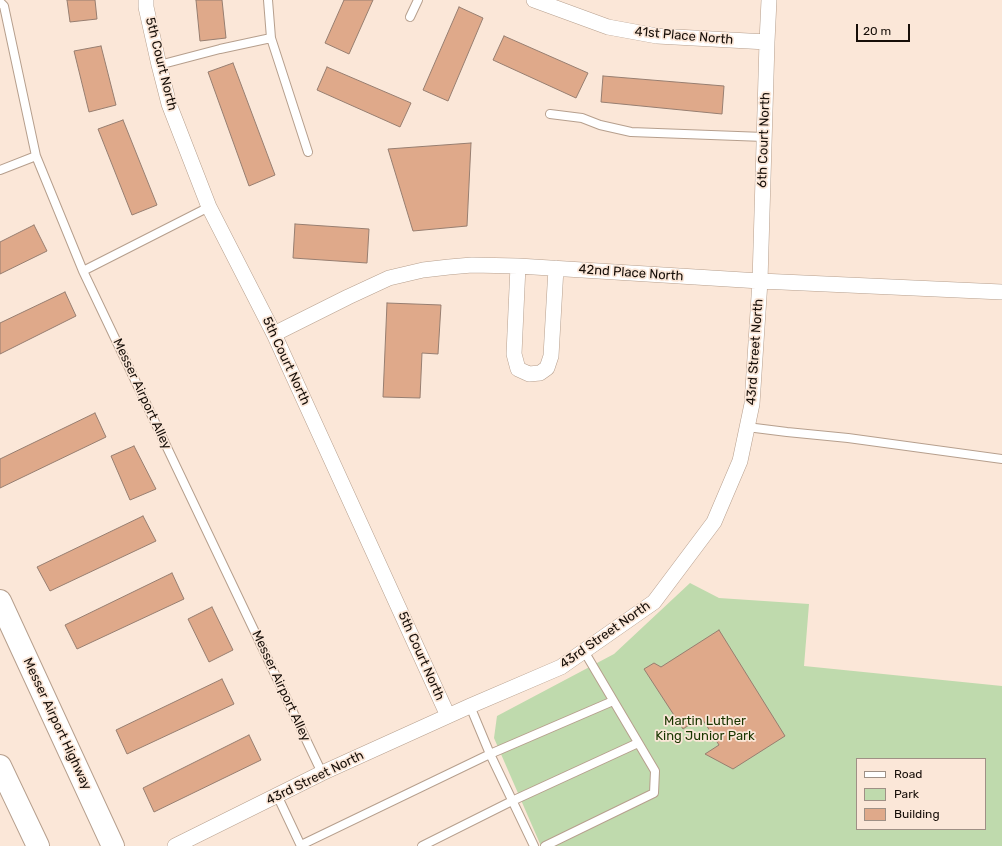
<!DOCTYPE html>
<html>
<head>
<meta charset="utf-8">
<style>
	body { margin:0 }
	#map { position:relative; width:1002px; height:846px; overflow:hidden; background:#fbe7d8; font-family:Rubik,sans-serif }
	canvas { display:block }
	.legend { position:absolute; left:856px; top:758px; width:130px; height:72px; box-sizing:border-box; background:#fbe7d8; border:1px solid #9f9085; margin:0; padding:5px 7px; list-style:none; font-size:12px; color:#160e08 }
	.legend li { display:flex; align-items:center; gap:8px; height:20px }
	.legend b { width:20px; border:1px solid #9f9085 }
	.scale { position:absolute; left:856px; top:24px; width:54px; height:18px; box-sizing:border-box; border:2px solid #160e08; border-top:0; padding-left:5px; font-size:12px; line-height:14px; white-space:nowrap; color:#160e08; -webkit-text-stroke:3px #fbe7d8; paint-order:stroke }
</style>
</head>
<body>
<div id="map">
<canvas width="1002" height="846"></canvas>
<ul class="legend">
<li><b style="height:5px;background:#fff"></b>Road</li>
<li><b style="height:11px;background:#bfdaad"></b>Park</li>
<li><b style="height:11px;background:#dfa98a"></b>Building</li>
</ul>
<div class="scale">20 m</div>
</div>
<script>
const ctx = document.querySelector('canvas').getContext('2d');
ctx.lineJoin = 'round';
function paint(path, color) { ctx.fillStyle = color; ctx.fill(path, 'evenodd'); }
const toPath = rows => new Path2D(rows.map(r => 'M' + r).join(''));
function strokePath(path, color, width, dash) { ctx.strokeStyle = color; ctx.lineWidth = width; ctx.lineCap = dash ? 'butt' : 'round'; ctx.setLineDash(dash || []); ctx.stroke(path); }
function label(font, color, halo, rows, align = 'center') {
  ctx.font = font + ' Rubik,sans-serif'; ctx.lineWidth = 3.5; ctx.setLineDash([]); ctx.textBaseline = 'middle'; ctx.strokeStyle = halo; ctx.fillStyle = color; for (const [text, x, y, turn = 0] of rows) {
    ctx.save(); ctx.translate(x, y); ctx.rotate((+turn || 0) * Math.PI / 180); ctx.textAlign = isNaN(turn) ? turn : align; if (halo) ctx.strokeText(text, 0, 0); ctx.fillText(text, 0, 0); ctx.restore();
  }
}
const green = toPath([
	[690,583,719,598,809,604,804,666,1002,686,1002,846,541,846,494,738,497,716,614,654],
	[857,759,985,759,985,829,857,829]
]);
const building = toPath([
	[67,0,95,0,97,19,70,22,67,0],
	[196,0,222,0,226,38,200,41,196,0],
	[344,0,373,0,349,54,325,43,344,0],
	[459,7,483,18,448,101,423,90,459,7],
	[504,36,588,73,576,98,493,60,504,36],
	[101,46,116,105,89,112,74,51,101,46],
	[233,63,275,175,249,186,208,72,233,63],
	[327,67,411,103,400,127,317,90,327,67],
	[603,76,724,86,722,114,601,102,603,76],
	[123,120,157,205,132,215,98,129,123,120],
	[471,143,467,226,413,231,388,149,471,143],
	[295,224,369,229,367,263,293,258,295,224],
	[34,225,47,251,0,274,0,242,34,225],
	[65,292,76,316,0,354,0,323,65,292],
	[387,303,441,305,438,354,422,353,420,398,383,397,387,303],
	[95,413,106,437,0,488,0,459,95,413],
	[134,446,156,489,130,500,111,456,134,446],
	[143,516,156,541,50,591,37,567,143,516],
	[172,573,184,599,77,649,65,625,172,573],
	[212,607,233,650,209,662,188,619,212,607],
	[719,630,785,736,733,769,705,754,719,745,701,717,683,729,644,669,654,663,661,667,719,630],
	[222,679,234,704,127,754,116,730,222,679],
	[249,735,261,760,154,812,143,788,249,735]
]);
const service = toPath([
	[0,2,4,6,36,156,83,271,322,773],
	[410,17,418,0],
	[271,38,308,152],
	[159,65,220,49,271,38,268,0],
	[550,114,582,118,600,125,631,132,764,137],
	[0,170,36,156],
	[83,271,209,207],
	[747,427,787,432,848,438,1002,459],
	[470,706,490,754,534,846],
	[277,795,301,846],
	[301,845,490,754,613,701],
	[422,846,512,801,638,743],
	[545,846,654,793,655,771,584,651]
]);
const minor = toPath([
	[146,0,146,7,159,65,169,104,209,207,274,334,448,716],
	[534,0,608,27,657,36,767,42],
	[518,266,514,354,518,369,529,374,540,373,547,368,551,356,556,268],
	[274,334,348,297,389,278,423,270,449,267,472,265,518,266,760,281,1002,292],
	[175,846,322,773,470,706,561,667,654,602,714,522,740,461,752,404,760,281,767,42,769,0]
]);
const secondary = toPath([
	[0,601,113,846]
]);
const primary = toPath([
	[0,766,38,846]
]);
const streetNames = [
	["41st Place North",684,36,5],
	["5th Court North",161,64,76],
	["6th Court North",764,140,-88],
	["42nd Place North",631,273,4],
	["43rd Street North",755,352,-86],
	["5th Court North",286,361,65],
	["Messer Airport Alley",142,394,65],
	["43rd Street North",605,635,-35],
	["5th Court North",421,656,66],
	["Messer Airport Alley",281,686,65],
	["Messer Airport Highway",57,724,65],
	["43rd Street North",315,778,-26]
];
const parkNames = [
	["Martin Luther",705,721],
	["King Junior Park",705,736]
];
paint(green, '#bfdaad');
paint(building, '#dfa98a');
strokePath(building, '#977e70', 1);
strokePath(service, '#b69f8d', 10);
strokePath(minor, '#b69f8d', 16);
strokePath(secondary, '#b69f8d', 24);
strokePath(primary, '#b69f8d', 24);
strokePath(service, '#fff', 8);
strokePath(minor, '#fff', 15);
strokePath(secondary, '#fff', 22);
strokePath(primary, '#fff', 22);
label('13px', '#160e08', '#fbe7d8', streetNames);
label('13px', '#1a3600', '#fbe7d8', parkNames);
</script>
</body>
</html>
